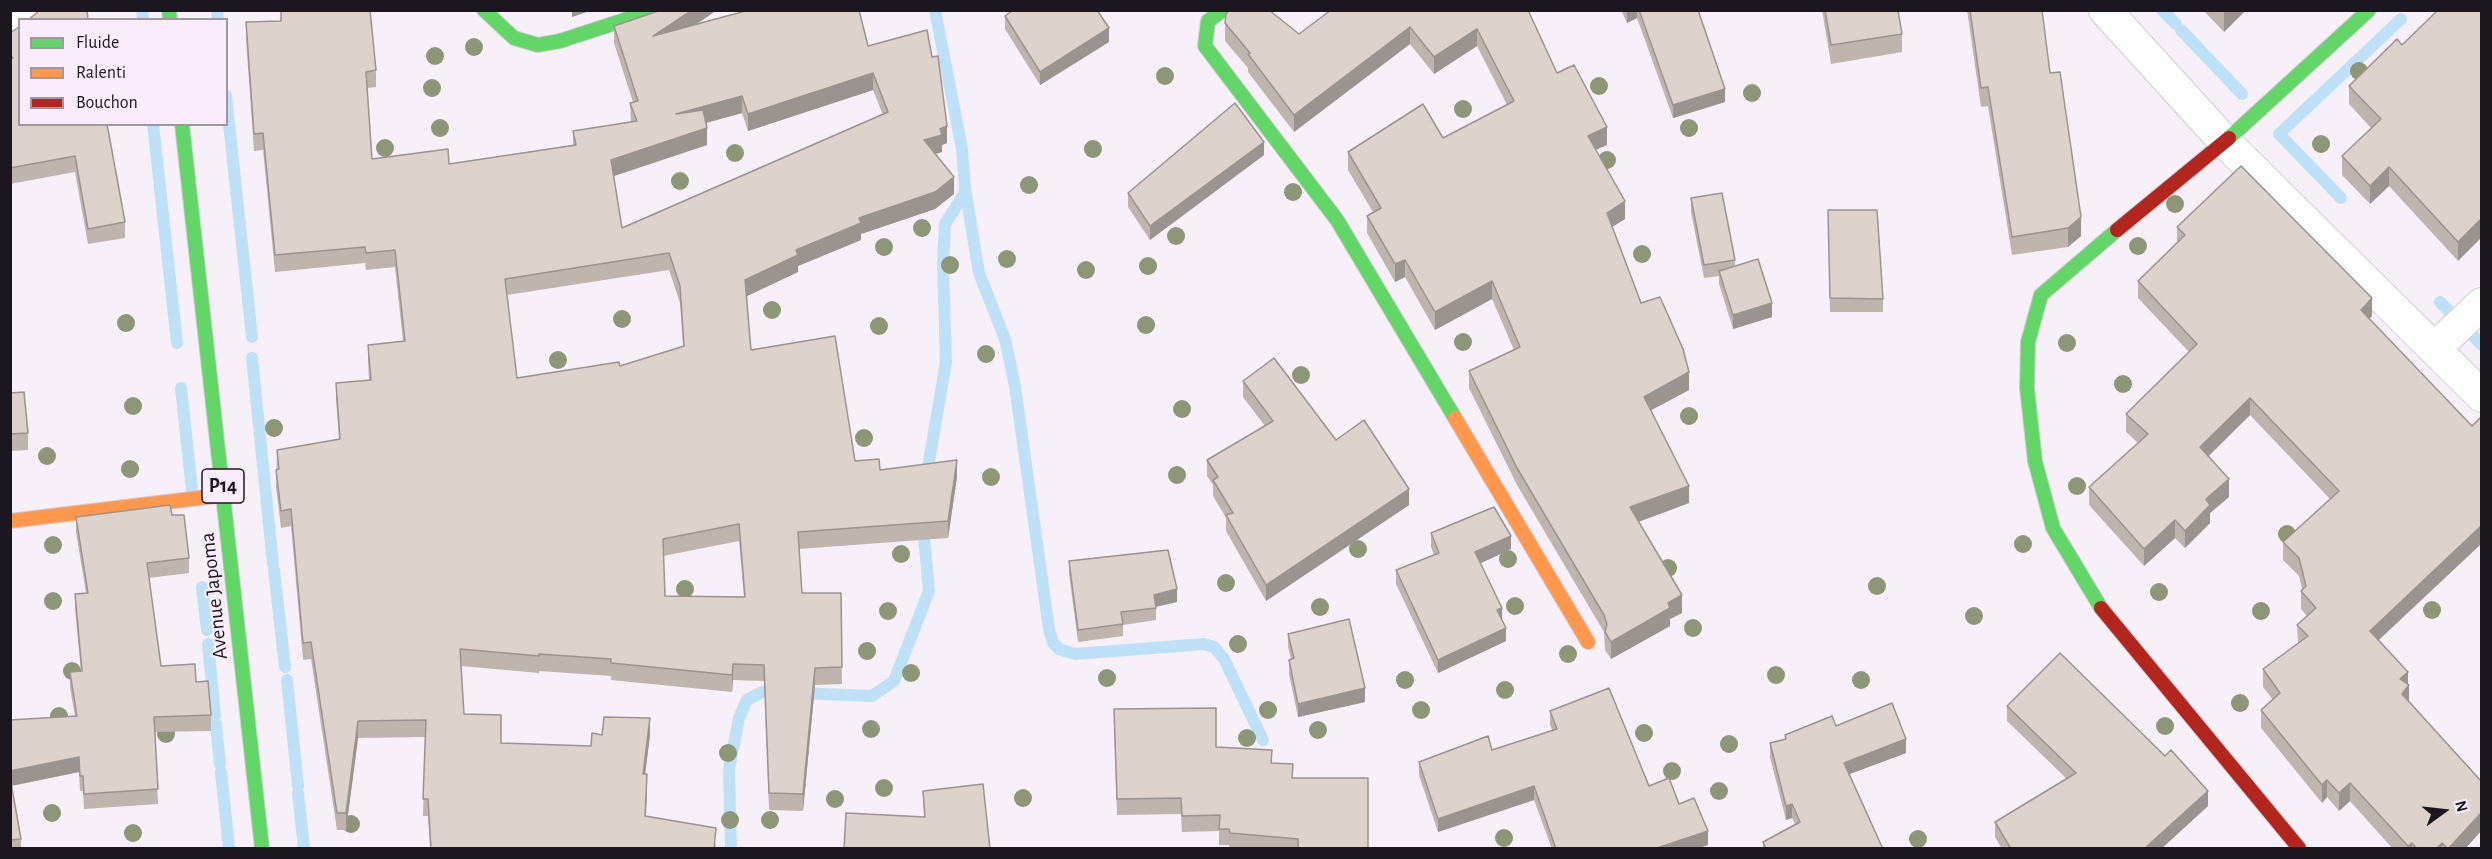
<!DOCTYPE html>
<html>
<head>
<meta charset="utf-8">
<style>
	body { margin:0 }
	#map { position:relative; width:2492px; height:859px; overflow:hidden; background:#f7f0f8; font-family:"Alegreya Sans",sans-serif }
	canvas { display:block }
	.frame { position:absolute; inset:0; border:12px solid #1c171e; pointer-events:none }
	.legend { position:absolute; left:18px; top:18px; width:210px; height:108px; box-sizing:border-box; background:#f9edfc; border:2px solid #a197a3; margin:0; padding:8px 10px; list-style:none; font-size:18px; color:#1c171e }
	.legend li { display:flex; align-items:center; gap:12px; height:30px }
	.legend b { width:30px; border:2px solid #a197a3 }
	.north { position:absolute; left:2414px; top:781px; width:60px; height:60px; -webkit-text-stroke:4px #f9edfc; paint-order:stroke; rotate:75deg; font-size:16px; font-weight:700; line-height:24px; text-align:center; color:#1c171e }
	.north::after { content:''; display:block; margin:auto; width:21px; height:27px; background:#1c171e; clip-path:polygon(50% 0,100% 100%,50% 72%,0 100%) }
</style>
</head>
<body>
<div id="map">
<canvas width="2492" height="859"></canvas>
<div class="frame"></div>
<ul class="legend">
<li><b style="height:8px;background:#63d668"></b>Fluide</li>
<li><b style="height:8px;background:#ff974d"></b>Ralenti</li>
<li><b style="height:8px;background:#b3261e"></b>Bouchon</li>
</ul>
<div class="north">N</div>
</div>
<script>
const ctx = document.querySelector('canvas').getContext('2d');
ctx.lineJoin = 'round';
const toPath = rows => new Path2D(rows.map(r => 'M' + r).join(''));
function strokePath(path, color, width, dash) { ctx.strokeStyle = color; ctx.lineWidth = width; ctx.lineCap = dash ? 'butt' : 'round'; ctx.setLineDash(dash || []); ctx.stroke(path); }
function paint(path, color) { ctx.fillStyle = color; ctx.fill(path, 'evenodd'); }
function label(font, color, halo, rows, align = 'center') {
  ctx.font = font + ' "Alegreya Sans",sans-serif'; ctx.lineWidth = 4.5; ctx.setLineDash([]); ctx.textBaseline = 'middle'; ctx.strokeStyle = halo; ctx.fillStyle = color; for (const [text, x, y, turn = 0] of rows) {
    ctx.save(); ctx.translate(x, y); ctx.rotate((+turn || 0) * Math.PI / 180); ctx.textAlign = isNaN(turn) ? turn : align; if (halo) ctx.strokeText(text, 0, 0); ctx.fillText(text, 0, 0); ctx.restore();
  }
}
const stream = toPath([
	[142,10,143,20],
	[217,10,218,20],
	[935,10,962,149,965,188,979,273,1005,339,1015,386,1049,629,1053,643,1059,649,1075,654,1204,644,1214,647,1224,659,1263,740],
	[2162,10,2176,24],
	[2181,30,2242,94],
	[226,96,252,337],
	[153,124,177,343],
	[2341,198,2279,134,2401,19],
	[2440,302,2482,345],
	[252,358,273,564],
	[181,388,192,490],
	[926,479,946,362,943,263,945,224,964,194,965,189],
	[274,570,285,667],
	[202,587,207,630],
	[208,644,215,715],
	[287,680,298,786],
	[799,693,872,696,894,681,929,591,923,526],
	[216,724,220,764],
	[221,772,229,848],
	[298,793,304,848],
	[731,848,729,769,739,718,747,700,762,692,779,692]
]);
const street = toPath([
	[2105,10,2225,142,2482,396],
	[21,20,31,10],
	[2434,349,2482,304]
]);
const fast = toPath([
	[169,10,170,20],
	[484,10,514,38,538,45,560,41,655,10],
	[1223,10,1208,21,1205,46,1337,220,1455,418],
	[182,124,262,848],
	[2229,138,2369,10],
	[2101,608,2053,528,2035,461,2027,388,2028,342,2041,295,2117,230]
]);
const slow = toPath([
	[1455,418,1588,642],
	[10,521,224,495]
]);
const jam = toPath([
	[2117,230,2229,138],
	[2101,608,2299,848]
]);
const trees = [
	[474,47],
	[435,56],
	[2359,71],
	[1165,76],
	[1599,86],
	[432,88],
	[1752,93],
	[1463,109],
	[440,128],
	[1689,128],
	[2321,144],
	[385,148],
	[1093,149],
	[735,153],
	[1607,160],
	[680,181],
	[1029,185],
	[1293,192],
	[2175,204],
	[922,228],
	[1176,236],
	[2138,246],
	[884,247],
	[1642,254],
	[1007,259],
	[950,265],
	[1148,266],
	[1086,270],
	[772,310],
	[622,319],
	[126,323],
	[1146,325],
	[879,326],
	[1463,342],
	[2067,343],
	[986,354],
	[558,360],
	[1301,375],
	[2123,384],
	[133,406],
	[1182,409],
	[1689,416],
	[274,428],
	[864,438],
	[47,456],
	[130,469],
	[1177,475],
	[991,477],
	[2077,486],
	[2287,534],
	[2023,544],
	[53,545],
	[1358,549],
	[901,554],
	[1508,559],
	[1668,568],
	[1226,583],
	[1877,586],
	[685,589],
	[2159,592],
	[53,601],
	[1515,606],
	[1320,607],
	[2432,610],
	[888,611],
	[2261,611],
	[1974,616],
	[1693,628],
	[1238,644],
	[867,651],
	[1568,654],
	[72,671],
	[911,673],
	[1776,675],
	[1107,678],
	[1405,680],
	[1861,680],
	[1505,690],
	[2240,703],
	[1268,710],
	[1421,710],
	[59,716],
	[2165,726],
	[871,729],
	[1318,730],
	[1644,733],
	[166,734],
	[1247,738],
	[1729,744],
	[728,753],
	[1672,771],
	[884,788],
	[1719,791],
	[1023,798],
	[835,799],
	[52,813],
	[730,820],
	[770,820],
	[351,824],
	[133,833],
	[1504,838],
	[1918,839]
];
const wall = toPath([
	[661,10,717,10,696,25,868,46,947,143,942,145,942,152,935,154,954,194,935,209,861,234,861,240,798,266,798,272,747,296,751,350,855,461,880,470,957,477,948,538,799,549,802,593,841,593,842,684,815,685,803,811,769,810,764,681,733,680,732,692,611,680,611,676,539,671,539,673,461,666,464,714,501,743,591,746,602,735,650,735,645,774,647,791,646,816,716,845,715,849,427,849,430,848,428,816,423,816,425,737,358,738,346,830,337,830,311,659,303,660,291,526,281,528,276,487,277,450,339,439,336,399,336,383,369,380,368,362,368,345,403,341,395,267,366,270,365,263,275,272,263,150,254,151,246,39,246,22,376,70,376,87,367,88,372,159,449,164,573,145,573,131,631,122,630,103,633,102,614,43,614,26],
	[873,90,883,115,622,228,614,176,707,145,706,123,742,113,748,131],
	[669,270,680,303,683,346,620,366,517,378,507,295],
	[739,541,744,597,665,596,663,556],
	[1528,10,1557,73,1607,145,1595,150,1625,219,1612,227,1641,303,1689,390,1651,410,1689,503,1638,522,1682,613,1670,619,1670,626,1611,659,1605,650,1604,632,1517,485,1469,388,1469,371,1514,350,1492,299,1435,330,1405,277,1395,282,1367,233,1367,216,1373,212,1348,170,1348,152,1443,138,1507,105,1477,46,1434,74,1410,44,1294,132,1248,72,1248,68,1225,41,1225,23,1299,34],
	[1621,10,1698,10,1725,102,1673,118,1637,18,1627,23],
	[1822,10,1898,10,1902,34,1902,52,1831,64],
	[1967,10,2042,10,2050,73,2081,236,2068,247,2012,255,1988,106,1981,107],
	[2203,10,2246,10,2224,32],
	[2481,10,2458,261,2389,186,2370,204,2342,175,2342,156,2371,128,2349,104,2349,86,2402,45],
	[1005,16,1109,42,1040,85,1005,29],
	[10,33,107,124,125,222,125,238,88,244,75,172,10,184],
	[1264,155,1150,240,1128,207,1128,193],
	[1691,198,1735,260,1735,266,1772,317,1733,329,1719,284,1719,276,1704,278,1691,212],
	[1828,210,1883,299,1883,312,1830,312],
	[2177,227,2372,316,2369,319,2481,544,2379,640,2408,685,2409,701,2481,781,2481,831,2465,849,2393,849,2350,801,2339,811,2327,797,2322,803,2261,728,2261,710,2273,700,2263,687,2263,669,2298,643,2297,625,2307,616,2301,609,2301,591,2302,589,2299,576,2283,560,2283,542,2330,499,2250,415,2209,456,2229,497,2210,513,2210,523,2185,548,2175,538,2144,566,2089,505,2089,487,2138,443,2126,432,2126,414,2189,352,2138,298,2138,281,2177,243],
	[1243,381,1336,440,1409,505,1266,601,1226,531,1226,518,1213,496,1213,485,1207,476,1207,460,1265,426,1243,397],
	[10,393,28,433,28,450,10,451],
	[172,515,189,558,189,573,149,578,161,666,196,682,211,715,211,731,155,732,158,804,84,809,83,791,80,791,79,772,12,786,21,839,21,849,10,849,10,720,75,716,70,688,70,672,81,671,75,609,75,594,86,593,76,532,76,517],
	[1431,533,1511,549,1480,563,1502,620,1506,641,1438,673,1396,584,1396,570,1434,555,1431,547],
	[1069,561,1177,602,1156,607,1156,620,1123,625,1123,636,1078,642,1069,574],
	[1288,634,1365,702,1298,717,1289,674,1289,660,1291,659,1288,647],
	[2007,706,2208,806,2161,849,2002,849,1995,837,1995,822,2067,779,2007,721],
	[1550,711,1649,786,1679,804,1708,845,1696,849,1552,849,1534,800,1438,832,1419,775,1419,762,1492,750,1552,730,1550,725],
	[1114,725,1216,747,1272,763,1293,778,1368,849,1230,849,1229,845,1219,845,1219,831,1182,832,1181,814,1117,815],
	[1836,726,1906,753,1850,774,1883,849,1763,849,1763,842,1795,824,1792,818,1786,820,1770,757,1770,743,1785,739,1785,735],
	[923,791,990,849,924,816]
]);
const shadedWall = toPath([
	[572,10,593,10,572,17],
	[692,10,717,10,653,53,653,36],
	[1627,10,1637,10,1637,18,1627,23],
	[2224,10,2246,10,2224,32],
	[1410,27,1410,44,1294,132,1294,115],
	[1109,28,1109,42,1040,85,1040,72],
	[1477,29,1477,46,1434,74,1434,57],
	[873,73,873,90,748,131,748,114],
	[1725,89,1725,102,1673,118,1673,105],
	[742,96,742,113,676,131,676,114],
	[947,126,947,143,942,145,942,152,924,157,924,140,940,129],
	[1607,127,1607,145,1588,153,1588,136],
	[707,128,707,145,611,177,611,160],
	[1264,142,1264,155,1150,240,1150,226],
	[2389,167,2389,186,2370,204,2370,186],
	[954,177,954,194,935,209,861,234,861,240,798,266,798,272,745,297,745,280,796,250,859,218],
	[1625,201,1625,219,1607,230,1607,213],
	[2081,217,2081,236,2068,247,2068,228],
	[2481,219,2481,238,2458,261,2458,242],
	[1405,260,1405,277,1395,282,1395,264],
	[1492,281,1492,299,1435,330,1435,312],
	[2372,298,2372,316,2361,327,2361,310],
	[1772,303,1772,317,1733,329,1733,315],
	[1689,372,1689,390,1644,414,1644,397],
	[2250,398,2250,415,2200,464,2200,447],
	[957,460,957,477,948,538,948,521],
	[2229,479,2229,497,2210,513,2210,523,2185,548,2185,531,2206,499],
	[1689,486,1689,503,1630,525,1630,507],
	[1409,489,1409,505,1266,601,1266,585],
	[2175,520,2175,538,2144,566,2144,549],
	[2481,526,2481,544,2370,648,2370,631],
	[1511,536,1511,549,1475,566,1475,552],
	[1177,589,1177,602,1154,607,1154,595],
	[1682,595,1682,613,1670,619,1670,626,1611,659,1611,642,1668,603],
	[1502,608,1502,622,1497,610],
	[1506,628,1506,641,1438,673,1438,660],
	[733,664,733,680,732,692,732,675],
	[815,668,815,685,803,811,803,794],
	[2408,672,2408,687,2409,685,2409,703,2402,695,2400,679],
	[1365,688,1365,702,1298,717,1298,704],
	[650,718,650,735,643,791,643,774],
	[358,721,358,738,346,830,346,813],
	[1906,739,1906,753,1844,776,1844,763],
	[79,757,79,772,10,786,10,771],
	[647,774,647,791,645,833,645,816],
	[2327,780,2327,797,2322,803,2322,785],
	[2350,783,2350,801,2339,811,2339,793],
	[1534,786,1534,800,1438,832,1438,819],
	[2208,791,2208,806,2161,849,2144,849],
	[1792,804,1792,818,1786,820,1786,806],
	[2481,813,2481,831,2465,849,2448,849],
	[1708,831,1708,845,1696,849,1654,849],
	[2412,843,2412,849,2408,849,2408,846],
	[2442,843,2442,849,2436,849]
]);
const building = toPath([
	[40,10,87,10,88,20,28,20,40,10],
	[281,10,370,10,376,70,366,72,372,159,448,149,449,164,576,145,573,131,637,121,630,103,638,101,614,26,661,10,692,10,653,36,749,10,859,10,868,46,927,30,932,57,938,56,947,126,940,129,942,135,924,140,954,177,935,192,859,218,861,223,796,250,798,255,745,280,751,350,835,336,855,461,879,459,880,470,957,460,948,521,798,532,802,593,841,593,842,667,815,668,803,794,769,793,764,665,733,664,732,675,611,663,611,659,539,654,539,656,460,649,464,714,501,715,501,743,591,746,592,733,602,735,604,717,650,718,643,774,647,774,645,816,716,828,714,849,427,849,431,848,428,799,423,799,426,720,358,721,346,813,337,813,311,642,303,643,291,509,281,511,276,470,279,469,277,450,340,439,336,383,371,380,368,345,405,341,395,250,366,253,365,247,275,255,263,133,254,134,246,22,281,21,281,10],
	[873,73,888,112,622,228,611,160,707,128,703,110,676,114,742,96,748,114,873,73],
	[669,253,680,286,684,346,620,366,619,362,517,378,505,279,669,253],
	[739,524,745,597,665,596,663,539,739,524],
	[1013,10,1097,10,1109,28,1040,72,1005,16,1013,10],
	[1229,10,1269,10,1299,34,1331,10,1528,10,1557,73,1574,65,1607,127,1588,136,1625,201,1607,213,1641,303,1660,297,1683,349,1689,372,1644,397,1689,486,1630,507,1682,595,1668,603,1670,608,1611,642,1605,632,1607,624,1604,615,1517,468,1469,371,1520,347,1492,281,1435,312,1405,260,1395,264,1367,216,1381,208,1348,152,1423,104,1443,138,1514,101,1477,29,1434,57,1410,27,1294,115,1248,54,1250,53,1225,23,1226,14,1229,10],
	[1639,10,1698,10,1725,89,1673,105,1639,10],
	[1825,10,1898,10,1902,34,1831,45,1825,10],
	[1970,10,2042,10,2050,73,2060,72,2081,217,2068,228,2012,237,1988,87,1981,88,1970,10],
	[2438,10,2481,10,2481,219,2458,242,2389,167,2370,186,2342,156,2381,119,2349,86,2397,39,2402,45,2438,10],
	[20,26,20,124,107,124,125,222,88,229,75,156,10,168,10,59,13,58,10,55,10,33,20,26],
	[1235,103,1264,142,1150,226,1128,193,1235,103],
	[2241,166,2372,298,2361,310,2472,426,2481,417,2481,526,2370,631,2408,672,2400,679,2409,685,2402,694,2481,781,2481,813,2448,849,2442,843,2436,849,2417,849,2412,843,2408,846,2350,783,2339,793,2327,780,2322,785,2261,710,2280,693,2263,669,2308,636,2297,625,2316,608,2301,591,2306,586,2299,558,2283,542,2339,491,2250,398,2200,447,2229,479,2206,499,2210,505,2185,531,2175,520,2144,549,2089,487,2148,434,2126,414,2197,344,2138,281,2185,235,2177,227,2241,166],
	[1722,193,1735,260,1704,265,1691,198,1722,193],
	[1828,210,1877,210,1883,299,1830,298,1828,210],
	[1758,259,1772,303,1733,315,1719,271,1758,259],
	[1274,358,1336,440,1364,420,1409,489,1266,585,1226,515,1233,513,1213,480,1218,477,1207,460,1273,421,1243,381,1274,358],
	[24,392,28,433,10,434,10,393,24,392],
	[170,505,172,515,184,515,189,558,147,563,161,666,195,664,196,682,208,681,211,715,154,717,158,789,84,794,83,776,80,776,79,757,10,771,10,720,77,716,70,672,82,671,75,594,88,593,76,517,170,505],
	[1494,507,1511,536,1475,552,1502,608,1497,610,1506,628,1438,660,1396,570,1439,553,1431,533,1494,507],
	[1168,550,1177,589,1154,595,1156,608,1121,612,1123,624,1078,630,1069,561,1168,550],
	[1349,619,1365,688,1298,704,1289,660,1294,658,1288,634,1349,619],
	[2060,653,2165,756,2171,750,2208,791,2144,849,2011,849,1995,822,2076,773,2007,706,2060,653],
	[1609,688,1649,786,1669,778,1679,804,1694,798,1708,831,1654,849,1556,849,1534,786,1438,819,1419,762,1488,736,1492,750,1557,729,1550,711,1609,688],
	[1892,703,1906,739,1844,763,1883,849,1766,849,1763,842,1800,822,1792,804,1786,806,1770,743,1786,739,1785,735,1832,716,1836,726,1892,703],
	[1216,708,1216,747,1272,750,1271,763,1293,764,1292,778,1368,778,1368,849,1298,849,1298,839,1230,833,1229,829,1219,829,1220,815,1182,816,1181,798,1117,799,1114,709,1216,708],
	[10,777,21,839,10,840,10,777],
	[983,784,990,849,844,849,846,813,925,817,923,791,983,784]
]);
const shields = [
	[223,486,42]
];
const shieldNames = [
	["P14",223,486]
];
const streetNames = [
	["Avenue Japoma",214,596,-96]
];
strokePath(stream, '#bee1f7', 12);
strokePath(street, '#d1cbd2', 34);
strokePath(fast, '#d1cbd2', 16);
strokePath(slow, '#d1cbd2', 16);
strokePath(jam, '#d1cbd2', 16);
strokePath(street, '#fefdfe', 32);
strokePath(fast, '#63d668', 14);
strokePath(slow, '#ff974d', 14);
strokePath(jam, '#b3261e', 14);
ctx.fillStyle = '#8d9676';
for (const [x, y] of trees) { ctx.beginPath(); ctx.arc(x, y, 9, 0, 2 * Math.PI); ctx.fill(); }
paint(wall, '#bfb5af');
paint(shadedWall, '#9b938f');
paint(building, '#ded2cc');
strokePath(building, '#9b938f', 1.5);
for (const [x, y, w] of shields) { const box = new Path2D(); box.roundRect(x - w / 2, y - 17, w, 34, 4.5); ctx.fillStyle = '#f9edfc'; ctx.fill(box); strokePath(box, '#1c171e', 1.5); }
label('bold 20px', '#1c171e', null, shieldNames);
label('21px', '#1c171e', '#f9edfc', streetNames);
</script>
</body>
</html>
